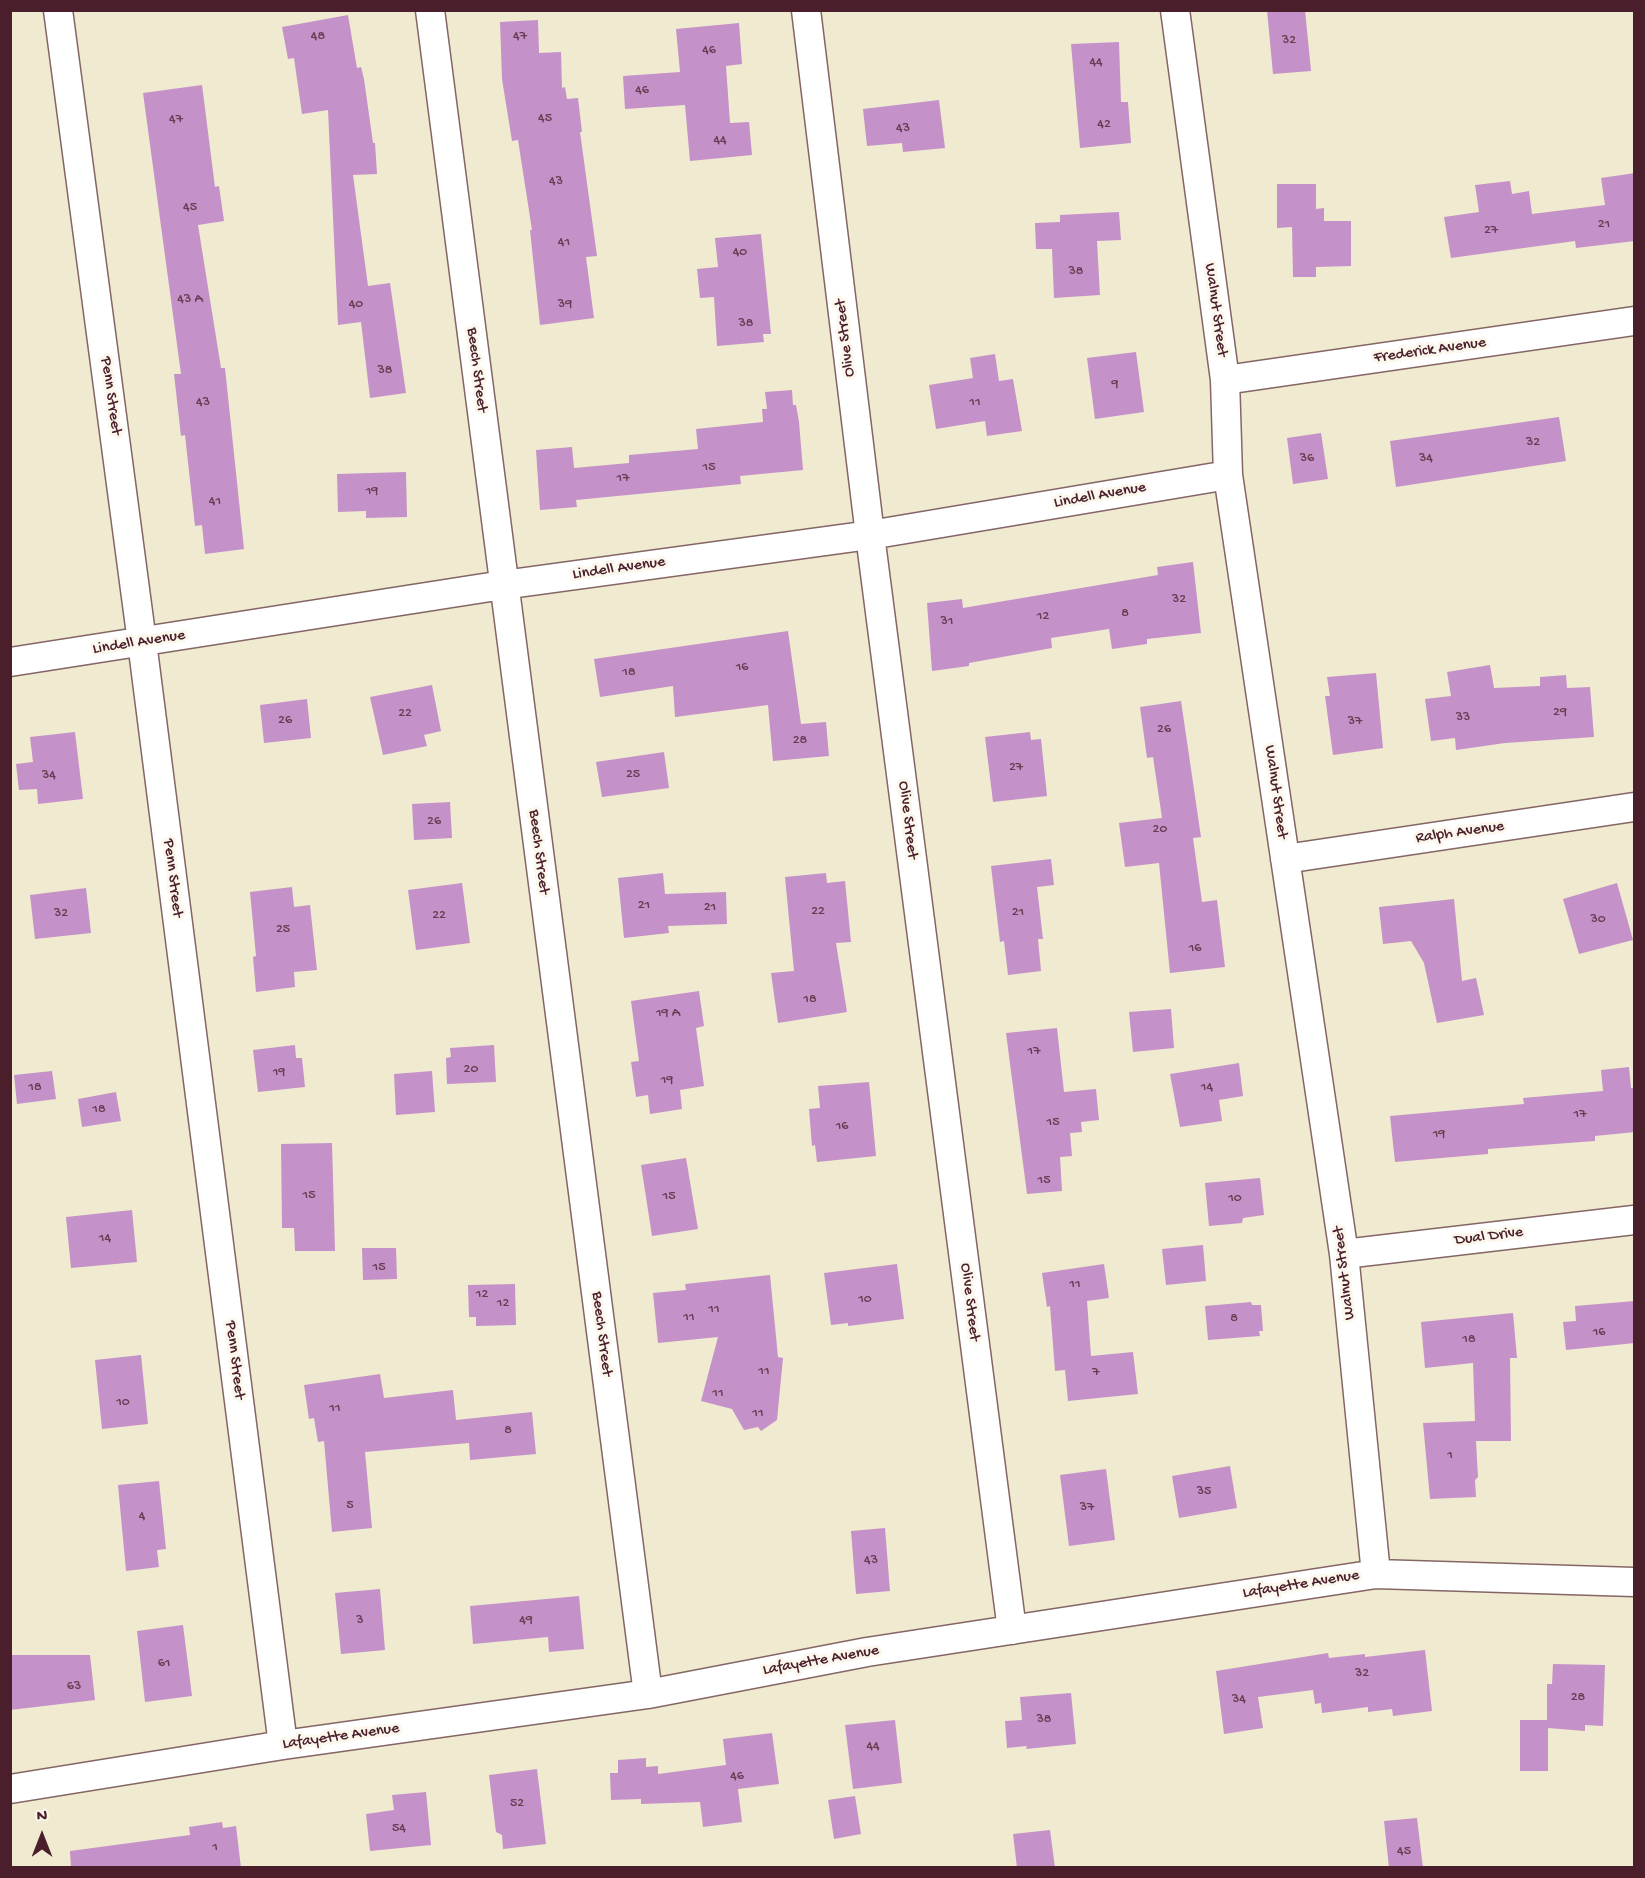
<!DOCTYPE html>
<html>
<head>
<meta charset="utf-8">
<style>
	body { margin:0 }
	#map { position:relative; width:1645px; height:1878px; overflow:hidden; background:#f0ead0; font-family:"Gochi Hand",sans-serif }
	canvas { display:block }
	.frame { position:absolute; inset:0; border:12px solid #4a1f2b; pointer-events:none }
	.north { position:absolute; left:12px; top:1806px; width:60px; height:60px; -webkit-text-stroke:4px #fbf7ec; paint-order:stroke; rotate:0deg; font-size:16px; font-weight:700; line-height:24px; text-align:center; color:#4a1f2b }
	.north::after { content:''; display:block; margin:auto; width:21px; height:27px; background:#4a1f2b; clip-path:polygon(50% 0,100% 100%,50% 72%,0 100%) }
</style>
</head>
<body>
<div id="map">
<canvas width="1645" height="1878"></canvas>
<div class="frame"></div>
<div class="north">N</div>
</div>
<script>
const ctx = document.querySelector('canvas').getContext('2d');
ctx.lineJoin = 'round';
function paint(path, color) { ctx.fillStyle = color; ctx.fill(path, 'evenodd'); }
const toPath = rows => new Path2D(rows.map(r => 'M' + r).join(''));
function strokePath(path, color, width, dash) { ctx.strokeStyle = color; ctx.lineWidth = width; ctx.lineCap = dash ? 'butt' : 'round'; ctx.setLineDash(dash || []); ctx.stroke(path); }
function label(font, color, halo, rows, align = 'center') {
  ctx.font = font + ' "Gochi Hand",sans-serif'; ctx.lineWidth = 6; ctx.setLineDash([]); ctx.textBaseline = 'middle'; ctx.strokeStyle = halo; ctx.fillStyle = color; for (const [text, x, y, turn = 0] of rows) {
    ctx.save(); ctx.translate(x, y); ctx.rotate((+turn || 0) * Math.PI / 180); ctx.textAlign = isNaN(turn) ? turn : align; if (halo) ctx.strokeText(text, 0, 0); ctx.fillText(text, 0, 0); ctx.restore();
  }
}
const building = toPath([
	[1267,10,1305,10,1311,71,1273,74],
	[348,15,357,68,361,67,364,79,373,143,375,143,377,174,353,175,368,286,390,283,406,393,370,398,361,322,338,325,328,110,302,114,294,58,288,59,282,27],
	[538,20,539,53,561,52,562,88,565,87,567,99,578,98,582,132,580,132,597,256,586,257,594,318,540,325,530,230,532,230,518,140,512,141,502,79,500,22],
	[739,23,742,64,726,66,730,123,749,122,752,155,690,161,685,105,625,109,623,76,680,72,676,29],
	[1119,42,1121,102,1128,102,1131,143,1080,148,1071,44],
	[202,85,215,187,219,186,224,221,198,225,221,368,225,368,244,549,205,554,202,525,195,526,185,435,181,436,174,374,181,374,143,93],
	[939,100,945,148,903,152,902,143,867,146,863,109],
	[1635,173,1635,241,1576,248,1575,241,1451,258,1444,217,1479,212,1475,185,1510,181,1512,194,1529,191,1532,214,1605,205,1601,178],
	[1277,184,1316,184,1316,209,1324,208,1324,221,1351,221,1351,266,1316,267,1316,277,1293,277,1292,227,1277,228],
	[1119,212,1121,240,1097,241,1100,295,1054,298,1052,249,1036,249,1035,223,1060,222,1060,215],
	[761,234,771,334,763,334,764,342,717,346,714,297,700,298,697,269,718,267,715,238],
	[1136,352,1144,412,1095,419,1087,358],
	[995,354,999,381,1013,379,1022,431,987,436,985,421,936,429,929,385,973,378,970,358],
	[792,390,793,405,796,405,799,422,803,470,740,476,741,484,576,500,577,507,540,510,536,450,572,447,574,468,629,463,629,455,698,449,696,429,763,422,762,409,767,409,765,392],
	[1559,417,1566,461,1396,487,1390,441],
	[1321,433,1328,479,1293,484,1287,438],
	[406,472,407,517,366,518,366,511,338,512,337,474],
	[1193,562,1201,633,1147,639,1147,644,1112,649,1109,629,1051,638,1052,648,969,663,969,666,932,671,927,603,962,599,963,608,1158,575,1157,567],
	[788,631,801,724,826,722,829,756,773,761,768,705,675,717,673,686,600,697,594,659],
	[1490,665,1494,688,1540,686,1540,677,1566,675,1567,688,1590,687,1594,737,1505,743,1456,750,1455,738,1431,741,1425,699,1451,696,1447,672],
	[1376,673,1383,748,1333,755,1325,696,1330,696,1327,677],
	[432,685,441,731,424,735,427,746,383,755,370,697],
	[307,699,311,738,264,743,260,705],
	[1181,701,1201,837,1193,838,1202,902,1217,900,1225,967,1170,973,1159,863,1125,867,1119,823,1162,818,1153,757,1147,758,1140,707],
	[75,732,83,799,38,804,37,789,19,790,16,764,33,762,30,737],
	[1030,732,1031,740,1041,739,1047,796,993,802,985,737],
	[664,752,669,788,602,797,596,762],
	[450,802,452,838,414,840,412,804],
	[1051,859,1054,885,1037,887,1043,939,1038,939,1041,971,1008,975,1004,941,1000,942,991,866],
	[663,873,665,894,726,892,727,924,668,926,669,933,624,938,618,878],
	[826,873,827,883,845,881,851,942,836,943,847,1012,778,1023,771,973,794,971,785,877],
	[462,883,470,943,416,950,408,890],
	[1617,883,1633,940,1579,954,1563,899],
	[292,887,294,907,310,905,317,970,294,972,295,987,256,992,253,957,256,956,250,892],
	[86,888,91,933,35,939,30,895],
	[1454,899,1462,981,1476,978,1484,1015,1437,1023,1424,963,1411,941,1383,944,1379,907],
	[699,991,704,1026,696,1028,704,1086,680,1090,682,1109,650,1114,648,1095,636,1097,631,1062,639,1061,631,1001],
	[1171,1009,1174,1048,1133,1052,1129,1012],
	[1057,1028,1064,1092,1096,1089,1099,1120,1081,1122,1082,1132,1070,1133,1072,1156,1060,1157,1062,1191,1027,1194,1006,1033],
	[295,1045,296,1058,302,1058,305,1087,258,1092,253,1050],
	[494,1045,496,1082,447,1084,446,1058,451,1057,450,1048],
	[1239,1063,1243,1096,1219,1100,1222,1121,1180,1127,1170,1074],
	[1629,1067,1631,1088,1635,1088,1635,1132,1595,1136,1595,1141,1488,1149,1488,1154,1395,1162,1390,1116,1524,1104,1523,1098,1603,1091,1601,1070],
	[52,1071,56,1099,17,1104,14,1075],
	[432,1071,435,1112,396,1115,394,1074],
	[869,1082,876,1156,817,1162,815,1145,812,1146,809,1109,820,1108,818,1086],
	[116,1092,121,1121,82,1127,78,1099],
	[332,1143,335,1251,295,1251,294,1228,282,1228,281,1144],
	[686,1158,698,1229,652,1236,641,1165],
	[1260,1178,1264,1215,1243,1218,1242,1223,1209,1226,1205,1183],
	[132,1210,137,1262,71,1268,66,1217],
	[1203,1245,1206,1281,1166,1285,1162,1249],
	[362,1248,396,1248,397,1279,363,1280],
	[897,1264,904,1319,848,1326,848,1323,831,1325,824,1273],
	[1104,1264,1109,1298,1087,1301,1091,1356,1133,1352,1138,1394,1068,1401,1065,1370,1055,1371,1050,1306,1047,1307,1042,1273],
	[770,1275,778,1357,783,1358,777,1420,761,1431,758,1427,744,1430,732,1409,701,1401,718,1337,658,1343,653,1293,686,1290,685,1284],
	[515,1284,516,1325,476,1326,476,1317,469,1317,468,1285],
	[1635,1301,1635,1343,1566,1350,1563,1322,1576,1321,1575,1306],
	[1251,1302,1252,1305,1261,1305,1263,1331,1259,1331,1260,1336,1208,1340,1205,1306],
	[1513,1313,1517,1358,1510,1358,1511,1441,1476,1441,1478,1477,1475,1480,1476,1497,1430,1499,1423,1423,1475,1421,1473,1363,1425,1368,1421,1322],
	[141,1355,148,1424,102,1429,95,1360],
	[380,1374,384,1398,453,1390,456,1420,532,1412,536,1454,470,1460,469,1443,365,1452,372,1528,332,1532,324,1441,318,1442,314,1418,309,1419,304,1385],
	[1230,1466,1237,1508,1179,1518,1172,1476],
	[1106,1469,1115,1540,1069,1546,1060,1475],
	[159,1481,166,1549,157,1550,159,1567,126,1571,118,1485],
	[885,1528,890,1591,856,1594,851,1531],
	[380,1589,385,1650,341,1654,335,1593],
	[579,1596,584,1649,549,1652,548,1637,473,1644,470,1606],
	[183,1625,192,1696,145,1702,137,1631],
	[1425,1650,1432,1711,1393,1716,1392,1709,1368,1712,1368,1707,1322,1713,1321,1703,1315,1704,1313,1690,1258,1697,1263,1728,1224,1734,1216,1671,1328,1653,1329,1658,1365,1654,1365,1657],
	[10,1655,90,1655,95,1700,10,1710],
	[1553,1664,1605,1665,1603,1726,1585,1725,1585,1731,1548,1728,1548,1771,1520,1771,1520,1720,1547,1720,1547,1684,1552,1684],
	[1071,1693,1076,1744,1026,1749,1027,1746,1007,1748,1005,1721,1022,1720,1020,1697],
	[895,1720,902,1783,853,1789,845,1725],
	[772,1733,779,1784,738,1789,742,1822,703,1827,700,1802,641,1804,641,1799,611,1800,610,1773,618,1773,618,1760,646,1758,646,1767,658,1766,658,1774,726,1765,723,1739],
	[537,1769,546,1844,503,1849,502,1835,496,1832,489,1775],
	[426,1792,431,1845,370,1851,366,1814,394,1810,392,1795],
	[855,1796,861,1834,834,1839,828,1800],
	[1417,1818,1423,1868,1389,1868,1384,1821],
	[222,1822,223,1828,236,1826,241,1868,71,1868,70,1851,190,1835,189,1827],
	[1050,1830,1055,1868,1017,1868,1013,1834]
]);
const street = toPath([
	[58,10,142,642,283,1745],
	[430,10,648,1694],
	[806,10,870,535,1012,1630],
	[1175,10,1225,380,1228,475,1344,1254,1376,1574],
	[1225,380,1634,321],
	[10,662,503,585,870,535,1228,475],
	[1285,859,1634,807],
	[1344,1254,1634,1220],
	[10,1789,283,1745,648,1694,867,1652,1376,1574,1634,1582]
]);
const numberNames = [
	["48",318,37],
	["47",520,37],
	["32",1289,41],
	["46",709,51],
	["44",1096,63],
	["46",642,91],
	["45",545,119],
	["47",176,120],
	["42",1104,125],
	["43",903,129],
	["44",720,141],
	["43",556,182],
	["45",190,208],
	["21",1604,225],
	["27",1491,231],
	["41",564,243],
	["40",740,253],
	["38",1076,272],
	["43 A",190,300],
	["40",356,305],
	["39",565,305],
	["38",746,324],
	["38",385,371],
	["9",1115,385],
	["43",203,403],
	["11",975,403],
	["32",1533,443],
	["36",1307,459],
	["34",1426,459],
	["15",709,468],
	["17",623,479],
	["19",372,492],
	["41",215,502],
	["32",1179,600],
	["8",1125,614],
	["12",1043,617],
	["31",947,622],
	["16",742,668],
	["18",629,673],
	["29",1560,713],
	["22",405,714],
	["33",1463,718],
	["26",285,721],
	["37",1355,722],
	["26",1164,730],
	["28",800,741],
	["27",1016,768],
	["25",633,775],
	["34",49,776],
	["26",434,822],
	["20",1160,830],
	["21",644,906],
	["21",710,908],
	["22",818,912],
	["21",1018,913],
	["32",61,914],
	["22",439,916],
	["30",1598,920],
	["25",283,930],
	["16",1195,949],
	["18",810,1000],
	["19 A",668,1014],
	["17",1034,1052],
	["20",471,1070],
	["19",279,1073],
	["19",667,1081],
	["18",35,1088],
	["14",1207,1088],
	["18",99,1110],
	["17",1580,1115],
	["15",1053,1123],
	["16",842,1127],
	["19",1439,1135],
	["15",1044,1181],
	["15",309,1196],
	["15",669,1197],
	["10",1235,1199],
	["14",105,1239],
	["15",379,1268],
	["11",1075,1285],
	["12",482,1295],
	["10",865,1300],
	["12",503,1304],
	["11",714,1310],
	["11",689,1318],
	["8",1234,1319],
	["16",1599,1333],
	["18",1469,1340],
	["11",764,1372],
	["7",1096,1373],
	["11",718,1394],
	["10",123,1403],
	["11",335,1409],
	["11",758,1414],
	["8",508,1431],
	["1",1450,1456],
	["35",1204,1492],
	["5",350,1506],
	["37",1087,1508],
	["4",142,1517],
	["43",871,1561],
	["3",360,1621],
	["49",526,1621],
	["61",164,1664],
	["32",1362,1674],
	["63",74,1687],
	["28",1578,1698],
	["34",1239,1700],
	["38",1044,1720],
	["44",873,1747],
	["46",737,1777],
	["52",517,1804],
	["54",399,1829],
	["1",215,1848],
	["45",1404,1852]
];
const streetNames = [
	["Walnut Street",1215,310,82],
	["Olive Street",846,338,-97],
	["Frederick Avenue",1430,351,-8],
	["Beech Street",476,370,83],
	["Penn Street",110,396,82],
	["Lindell Avenue",1100,496,-10],
	["Lindell Avenue",619,569,-8],
	["Lindell Avenue",139,643,-9],
	["Walnut Street",1275,792,82],
	["Olive Street",907,820,83],
	["Ralph Avenue",1460,833,-8],
	["Beech Street",538,852,83],
	["Penn Street",172,878,83],
	["Dual Drive",1489,1237,-7],
	["Walnut Street",1345,1273,-97],
	["Olive Street",969,1302,83],
	["Beech Street",601,1334,83],
	["Penn Street",234,1360,83],
	["Lafayette Avenue",1301,1585,-9],
	["Lafayette Avenue",821,1661,-10],
	["Lafayette Avenue",341,1737,-8]
];
paint(building, '#c492c8');
strokePath(street, '#846665', 31);
strokePath(street, '#fff', 28);
label('14px', '#683c52', null, numberNames);
label('16px', '#4a1f2b', '#fbf7ec', streetNames);
</script>
</body>
</html>
